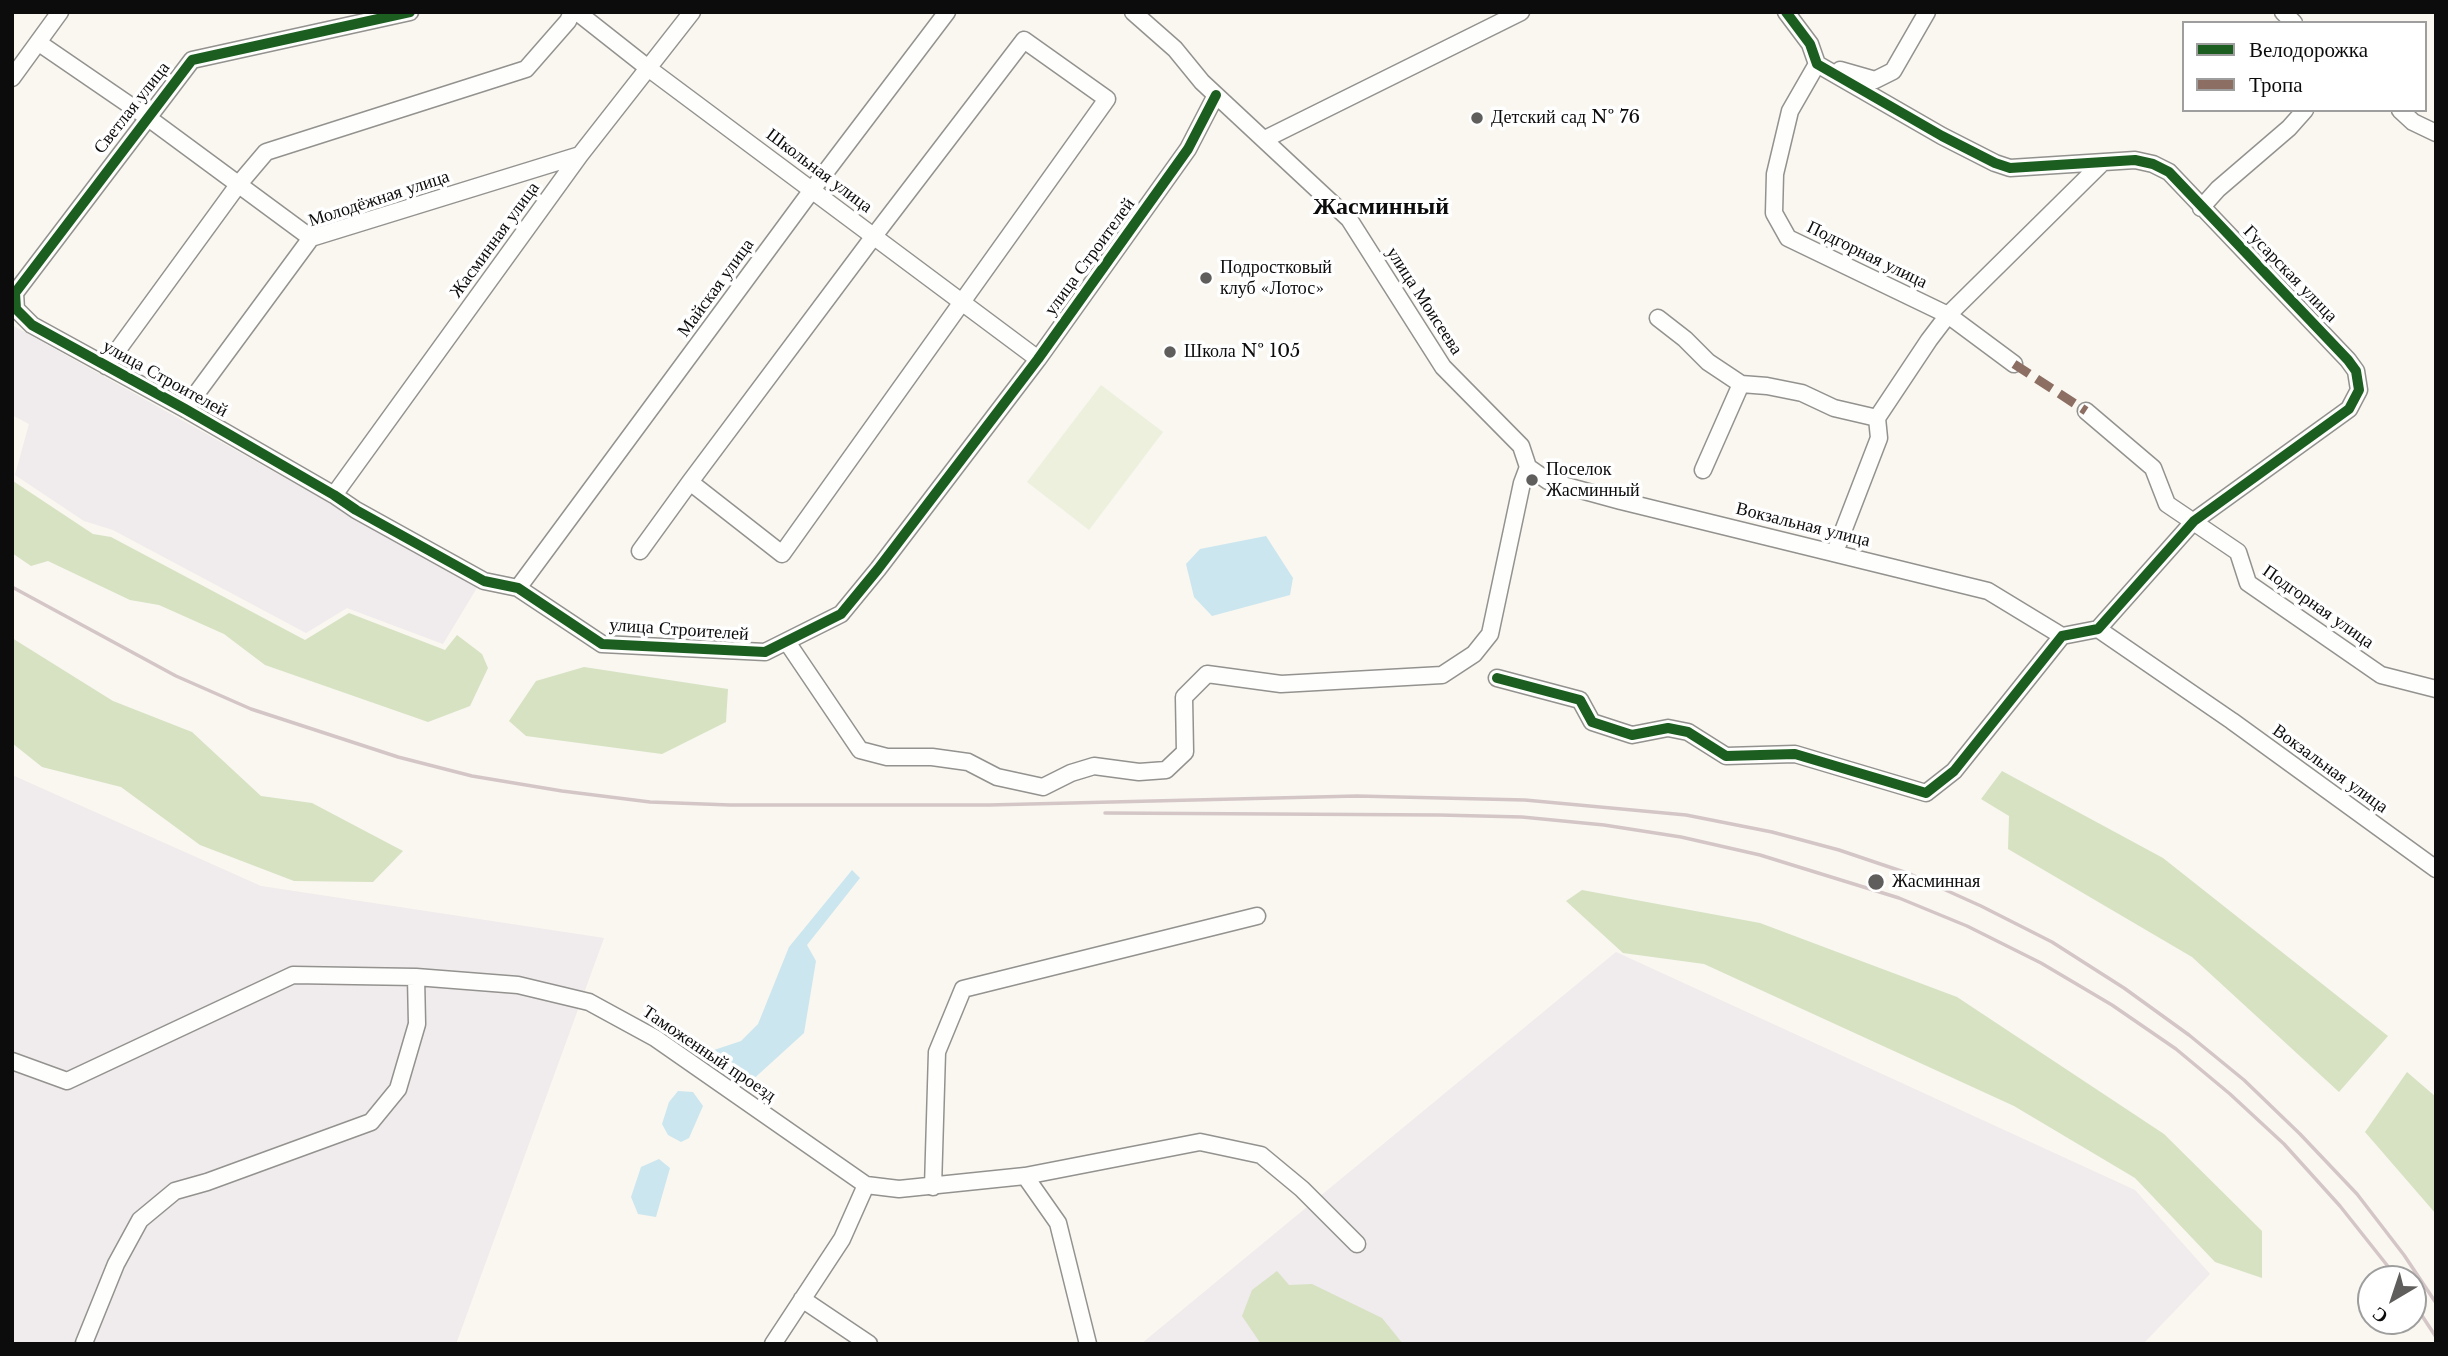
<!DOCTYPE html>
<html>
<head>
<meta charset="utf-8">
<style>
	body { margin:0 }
	#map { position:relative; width:2448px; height:1356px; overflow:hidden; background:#f9f7f0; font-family:"Libre Baskerville",serif }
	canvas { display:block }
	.frame { position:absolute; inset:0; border:14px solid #0c0c0c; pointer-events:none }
	.legend { position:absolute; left:2182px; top:21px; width:245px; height:91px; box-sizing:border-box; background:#fff; border:2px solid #9e9e9e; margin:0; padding:9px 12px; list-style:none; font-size:21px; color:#0c0c0c }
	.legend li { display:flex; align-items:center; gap:14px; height:35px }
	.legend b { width:35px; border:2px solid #9e9e9e }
	.north { position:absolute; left:2357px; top:1265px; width:70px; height:70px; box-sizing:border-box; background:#fff; border:2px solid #9e9e9e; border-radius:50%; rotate:219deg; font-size:19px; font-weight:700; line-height:28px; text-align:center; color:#0c0c0c }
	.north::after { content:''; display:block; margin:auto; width:24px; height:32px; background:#5f5e5c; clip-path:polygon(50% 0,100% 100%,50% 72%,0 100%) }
</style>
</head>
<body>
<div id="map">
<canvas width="2448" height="1356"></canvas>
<div class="frame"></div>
<ul class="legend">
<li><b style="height:9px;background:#1b5e20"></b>Велодорожка</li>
<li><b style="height:9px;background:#8d6e63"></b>Тропа</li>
</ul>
<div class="north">С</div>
</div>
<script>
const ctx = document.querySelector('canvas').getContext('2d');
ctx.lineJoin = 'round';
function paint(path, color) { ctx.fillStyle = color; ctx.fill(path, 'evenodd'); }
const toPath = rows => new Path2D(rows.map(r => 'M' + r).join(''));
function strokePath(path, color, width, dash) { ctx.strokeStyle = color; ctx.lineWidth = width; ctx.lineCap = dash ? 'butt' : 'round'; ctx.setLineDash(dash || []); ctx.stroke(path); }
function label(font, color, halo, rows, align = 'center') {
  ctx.font = font + ' "Libre Baskerville",serif'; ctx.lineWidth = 7; ctx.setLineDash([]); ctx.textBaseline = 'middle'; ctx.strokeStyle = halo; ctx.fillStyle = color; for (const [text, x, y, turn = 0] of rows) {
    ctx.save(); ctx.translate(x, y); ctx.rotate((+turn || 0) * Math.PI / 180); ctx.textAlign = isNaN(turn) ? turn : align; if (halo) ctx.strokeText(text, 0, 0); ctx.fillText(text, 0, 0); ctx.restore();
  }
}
const industrial = toPath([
	[12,325,478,586,443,644,347,608,306,633,113,530,84,521,15,475,29,424,12,415],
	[12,775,261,886,604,938,456,1344,12,1344],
	[1616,952,2135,1190,2210,1274,2143,1344,1141,1344]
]);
const forest = toPath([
	[12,454,13,481,93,534,111,537,305,640,349,613,445,650,457,635,482,654,488,668,470,706,428,722,265,665,224,634,159,605,130,600,48,561,31,566,12,553],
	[12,638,113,701,192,732,261,796,312,803,403,851,373,882,294,881,200,845,121,787,42,767,12,743],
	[584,667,728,689,726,722,662,754,526,736,509,721,536,681],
	[2002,771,2163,858,2388,1036,2339,1092,2192,957,2008,849,2009,816,1981,799],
	[1582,890,1760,923,1957,997,2164,1134,2262,1231,2262,1278,2215,1262,2135,1178,2014,1106,1704,964,1623,953,1566,901],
	[2407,1072,2436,1097,2436,1214,2365,1132],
	[1277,1271,1289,1285,1312,1284,1382,1318,1403,1344,1261,1344,1242,1316,1252,1290]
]);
const pitch = toPath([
	[1101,385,1163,432,1089,530,1027,482]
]);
const water = toPath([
	[1266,536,1293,578,1290,595,1212,616,1194,597,1186,564,1200,549],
	[852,870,860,878,807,945,816,961,804,1033,749,1083,729,1075,708,1052,741,1041,758,1024,789,947],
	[678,1091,693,1092,703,1106,689,1138,681,1142,668,1135,662,1124,669,1102],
	[659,1159,670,1168,656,1217,638,1214,631,1197,641,1167]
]);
const minor = toPath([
	[410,12,192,60,15,293,16,309,32,325,185,409,334,495,356,510,484,581,518,588,602,644,765,652,841,614,878,569,1038,359,1188,149,1216,95],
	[577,12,648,68,1038,359],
	[1133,12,1175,49,1202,82,1349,219,1443,367,1521,446,1528,467],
	[2283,12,2294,23],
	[39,43,147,117,311,238],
	[1817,64,1790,111,1775,174,1774,213,1788,238,1948,315,2014,364],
	[1840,70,1875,80,1893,71,1927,12],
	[12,78,60,12],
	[2400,110,2413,122,2436,133],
	[1265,139,1521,12],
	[2201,208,2218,189,2289,128,2305,110],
	[1658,318,1685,339,1708,362,1741,384,1767,386,1802,393,1834,408,1877,418],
	[106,366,238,185,266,152,526,69,568,21,572,12],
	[185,409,311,238,580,155],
	[2086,411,2153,468,2167,504,2238,552,2248,583,2381,675,2436,689],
	[1528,467,1548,481,1621,501,1988,591,2062,636],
	[1703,470,1741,384],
	[334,495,580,155,692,12],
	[640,551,690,482,874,236,1024,40,1107,99,782,554,690,482],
	[1835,552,1879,438,1877,418,1929,340,1948,315,2102,163],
	[518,588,812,190,947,12],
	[2098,629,2232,721,2436,869],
	[787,642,860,750,887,757,932,757,968,762,997,777,1043,787,1071,773,1094,766,1139,772,1166,770,1185,752,1184,697,1207,674,1281,684,1442,675,1474,654,1490,634,1522,483,1528,467],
	[1497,678,1580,700,1592,722,1632,735,1668,728,1688,732,1726,756,1795,754,1926,793,1954,771,2062,636,2098,629,2194,521,2349,409,2359,390,2356,371,2348,360,2169,172,2153,164,2135,160,2010,168,1995,163,1942,136,1817,64,1810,44,1786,12],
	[12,1061,67,1081,293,975,416,977,518,985,589,1002,655,1038,866,1185,899,1189,1025,1176,1200,1142,1261,1155,1302,1189,1357,1244],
	[1025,1176,1058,1223,1088,1344],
	[933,1187,937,1052,963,989,1257,916],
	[802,1299,869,1344],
	[84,1343,116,1264,140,1220,175,1191,207,1182,371,1122,398,1089,417,1024,416,977],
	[773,1344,842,1239,866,1185]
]);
const rail = toPath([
	[12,587,176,676,251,709,398,757,472,776,562,791,650,802,730,805,989,805,1357,796,1525,800,1686,815,1772,832,1839,850,1910,874,1981,906,2052,942,2124,988,2189,1035,2244,1080,2300,1134,2357,1194,2404,1255,2436,1303],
	[1105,813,1439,815,1522,817,1604,825,1681,837,1760,855,1899,898,1967,926,2041,963,2112,1005,2176,1049,2230,1094,2284,1144,2340,1206,2398,1279],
	[2413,1302,2436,1337]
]);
const quiet = toPath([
	[2014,364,2086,411]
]);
const cycleway = toPath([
	[410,12,192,60,15,293,16,309,32,325,185,409,334,495,356,510,484,581,518,588,602,644,765,652,841,614,878,569,1038,359,1188,149,1216,95],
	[1497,678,1580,700,1592,722,1632,735,1668,728,1688,732,1726,756,1795,754,1926,793,1954,771,2062,636,2098,629,2194,521,2349,409,2359,390,2356,371,2348,360,2169,172,2153,164,2135,160,2010,168,1995,163,1942,136,1817,64,1810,44,1786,12]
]);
const markers = [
	[1477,118,7,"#5f5e5c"],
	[1206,278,7,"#5f5e5c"],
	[1170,352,7,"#5f5e5c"],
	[1532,480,7,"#5f5e5c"],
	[1876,882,9,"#5f5e5c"]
];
const streetNames = [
	["Светлая улица",132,108,-52],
	["Школьная улица",819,171,37],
	["Молодёжная улица",379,199,-18],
	["Жасминная улица",495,240,-54],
	["Подгорная улица",1867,255,26],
	["улица Строителей",1090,257,-54],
	["Гусарская улица",2290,274,46],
	["Майская улица",716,288,-54],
	["улица Моисеева",1424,301,57],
	["улица Строителей",165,379,29],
	["Вокзальная улица",1803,525,14],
	["Подгорная улица",2318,607,35],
	["улица Строителей",679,630,4],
	["Вокзальная улица",2330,769,36],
	["Таможенный проезд",709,1054,34]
];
const poiNames = [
	["Детский сад № 76",1491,118],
	["Подростковый",1220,268],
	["клуб «Лотос»",1220,289],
	["Школа № 105",1184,352],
	["Поселок",1546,470],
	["Жасминный",1546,491],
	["Жасминная",1892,882]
];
const districtNames = [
	["Жасминный",1381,207]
];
paint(industrial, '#f0ebec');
paint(forest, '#d6e2c2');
paint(pitch, '#edf0dc');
paint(water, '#cbe6ef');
strokePath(minor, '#93928f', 19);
strokePath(minor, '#fefefd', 16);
strokePath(rail, '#d4c6c7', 3.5);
strokePath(quiet, '#8d6e63', 9, [18, 9]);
strokePath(cycleway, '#1b5e20', 10);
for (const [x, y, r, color] of markers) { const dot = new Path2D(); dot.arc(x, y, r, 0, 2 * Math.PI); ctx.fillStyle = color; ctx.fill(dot); strokePath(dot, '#fff', 2.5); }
label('18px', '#0c0c0c', '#fff', streetNames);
label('18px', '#0c0c0c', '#fff', poiNames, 'left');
label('bold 24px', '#0c0c0c', '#fff', districtNames);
</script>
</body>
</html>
